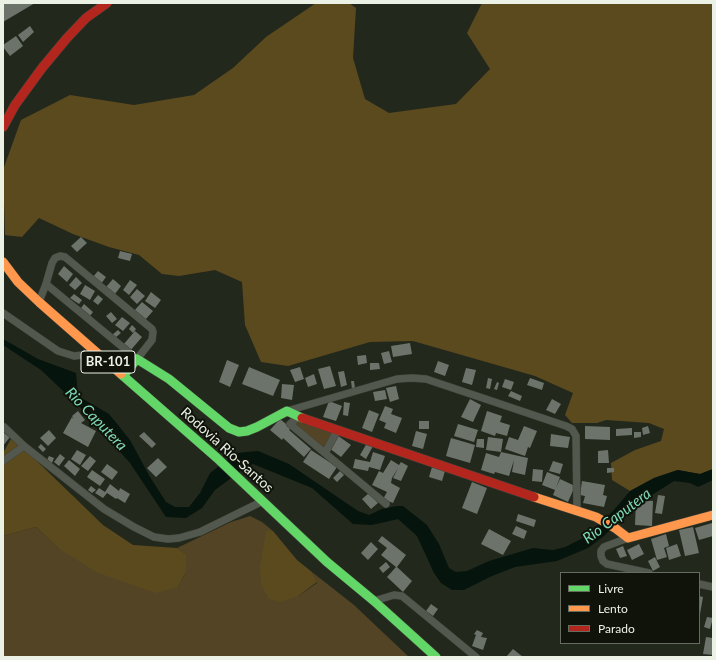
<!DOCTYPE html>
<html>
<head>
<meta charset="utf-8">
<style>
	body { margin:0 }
	#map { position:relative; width:716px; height:660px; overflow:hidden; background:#23281c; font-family:Lato,sans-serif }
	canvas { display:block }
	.frame { position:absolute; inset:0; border:4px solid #ebf1e4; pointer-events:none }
	.legend { position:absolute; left:560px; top:572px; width:140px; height:72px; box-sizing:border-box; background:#0f130a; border:1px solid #676c61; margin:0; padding:5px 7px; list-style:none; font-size:12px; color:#ebf1e4 }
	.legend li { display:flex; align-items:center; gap:8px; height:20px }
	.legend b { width:20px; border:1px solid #676c61 }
</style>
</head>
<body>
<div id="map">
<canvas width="716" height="660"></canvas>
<div class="frame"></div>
<ul class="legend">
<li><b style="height:5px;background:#63d668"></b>Livre</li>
<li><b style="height:5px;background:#ff974d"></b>Lento</li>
<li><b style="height:5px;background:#b3261e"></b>Parado</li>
</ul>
</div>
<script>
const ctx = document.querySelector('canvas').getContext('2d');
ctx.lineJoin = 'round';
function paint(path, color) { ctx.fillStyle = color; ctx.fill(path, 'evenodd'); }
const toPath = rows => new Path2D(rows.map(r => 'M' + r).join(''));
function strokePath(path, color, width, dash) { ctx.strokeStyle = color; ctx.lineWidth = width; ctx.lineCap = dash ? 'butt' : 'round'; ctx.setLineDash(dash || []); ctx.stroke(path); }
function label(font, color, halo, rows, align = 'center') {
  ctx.font = font + ' Lato,sans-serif'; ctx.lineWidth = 4; ctx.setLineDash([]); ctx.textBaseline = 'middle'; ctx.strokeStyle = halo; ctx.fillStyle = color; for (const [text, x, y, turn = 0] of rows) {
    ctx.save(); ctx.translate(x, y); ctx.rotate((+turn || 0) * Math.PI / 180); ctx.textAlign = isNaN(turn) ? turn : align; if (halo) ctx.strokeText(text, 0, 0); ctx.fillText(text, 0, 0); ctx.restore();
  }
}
const green = toPath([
	[299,419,335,433,325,451,292,424],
	[250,516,262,522,273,531,266,531,298,596,317,583,312,572,354,605,409,657,3,657,3,536,36,527,58,548,178,587,186,572,186,554,177,548,231,522]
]);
const forest = toPath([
	[316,3,349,3,356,8,353,58,365,99,389,113,456,104,490,69,467,33,482,3,713,3,713,469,700,474,677,470,654,478,630,491,612,480,611,463,635,450,661,441,664,429,649,423,606,420,597,423,572,423,565,415,573,393,535,376,413,341,370,342,288,366,261,362,245,325,242,282,215,270,179,276,162,274,139,255,109,247,73,234,39,218,22,237,5,235,3,170,21,120,70,95,134,105,194,95,233,68,266,37],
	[12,437,103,525,133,545,177,548,186,554,186,572,178,587,156,593,98,573,58,548,36,527,3,536,3,453],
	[266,531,273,531,297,560,312,572,317,582,298,596,280,602,269,599,261,584,260,567]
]);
const water = toPath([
	[3,339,38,359,76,373,78,396,109,414,130,440,150,477,166,502,175,507,189,507,200,493,210,473,236,453,258,451,289,464,358,511,369,515,382,509,397,506,403,506,427,525,439,544,449,568,456,572,467,571,489,561,533,548,553,550,565,547,585,537,613,511,630,491,654,478,678,470,700,474,713,469,713,480,698,487,690,483,674,481,633,507,604,536,588,548,557,561,515,567,492,576,464,590,452,590,441,583,434,573,417,536,398,519,372,525,353,524,312,488,253,464,246,467,215,490,202,508,186,518,166,517,130,463,81,408,41,370,3,345]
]);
const building = toPath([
	[3,3,35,3,3,22],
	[30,26,34,32,23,42,18,35],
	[16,36,23,46,10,56,3,47,3,45],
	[81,237,87,243,77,252,71,246],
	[120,251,132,254,130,261,118,258],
	[64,266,73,274,67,282,58,274],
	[98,271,106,277,101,284,92,278],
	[76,277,82,283,75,290,69,285],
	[113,279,121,286,115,294,106,287],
	[130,280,137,285,129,295,123,290],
	[85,285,95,291,90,300,80,294],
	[137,289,145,296,137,304,130,297],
	[151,292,161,300,155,308,145,301],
	[74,294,82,300,79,304,70,298],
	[98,295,103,299,98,305,93,301],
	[142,302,153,311,145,320,134,311],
	[84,304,93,312,90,316,81,308],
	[111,312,117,319,112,323,106,316],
	[122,317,130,323,123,331,115,325],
	[132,325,136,329,133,333,129,329],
	[118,330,121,333,115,338,112,335],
	[135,331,142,337,130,351,123,345],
	[410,343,412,354,393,357,391,346],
	[389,351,392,362,384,364,381,353],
	[366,355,367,363,358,365,357,356],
	[227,360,239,365,230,387,219,382],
	[438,361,449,365,445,376,434,372],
	[370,363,379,363,380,369,370,370],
	[330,366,336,386,324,389,318,369],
	[249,367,280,380,273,396,242,384],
	[300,367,304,379,295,382,290,370],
	[466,368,476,370,472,385,462,382],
	[344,371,347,385,341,387,338,372],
	[314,374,317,384,308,387,305,378],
	[488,378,492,379,490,389,486,388],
	[530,378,544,383,542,390,527,385],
	[505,379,514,382,511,390,502,387],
	[351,381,354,381,355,388,352,389],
	[497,382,499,383,497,390,494,389],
	[282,384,294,385,292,400,281,398],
	[396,386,399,399,390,402,386,388],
	[385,390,387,399,375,401,373,392],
	[511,391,522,396,520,401,508,396],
	[470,399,481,405,473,422,461,417],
	[552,399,561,404,555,414,546,410],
	[329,401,342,406,336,421,323,417],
	[344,402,350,403,348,416,343,415],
	[385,406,393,409,391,414,402,418,396,433,384,428,386,423,379,420],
	[369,410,379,414,372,432,362,428],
	[78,411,85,420,81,423,96,431,88,447,63,433,72,417,74,419,72,416],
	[487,411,502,416,500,422,510,425,507,436,496,433,495,436,481,431],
	[280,419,291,428,289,430,311,449,304,457,283,438,282,440,270,430],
	[419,421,429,421,429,429,419,429],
	[458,424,478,430,474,442,454,436],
	[524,426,537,431,530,448,528,447,525,456,505,449,509,437,518,440],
	[585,426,610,427,610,440,585,439],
	[648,426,650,433,643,435,642,428],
	[632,428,632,435,616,436,616,429],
	[49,430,56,438,48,446,40,438],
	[416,431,427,434,423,449,412,446],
	[144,432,156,444,152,448,139,436],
	[634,432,641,432,641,437,634,438],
	[4,433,10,437,3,446,3,434],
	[551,434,570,437,568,448,550,446],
	[337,435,351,445,341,457,329,448],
	[488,437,503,439,501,452,486,450],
	[451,438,475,445,470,463,446,456],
	[477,439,484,439,484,448,476,447],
	[367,443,373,446,366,459,360,455],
	[41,444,46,449,43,452,38,447],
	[77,450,86,455,80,465,71,459],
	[311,450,337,467,329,479,303,462],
	[608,450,609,463,598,463,598,451],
	[373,452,385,456,380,470,369,467,368,471,353,468,355,459,370,462],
	[501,452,528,458,525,475,512,472,514,460,509,476,495,472,494,474,481,470,486,453,499,457],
	[60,454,65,458,59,466,54,462],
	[49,456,54,458,52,463,47,460],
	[90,456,96,461,88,471,81,466],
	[158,458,167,467,156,477,147,468],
	[69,460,80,469,75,476,64,466],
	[391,460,399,465,401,462,408,466,401,481,393,478,398,468,392,478,391,483,400,488,393,503,383,499,387,492,372,485,379,471,383,473],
	[553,461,563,464,560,474,549,471],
	[107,464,118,472,112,480,101,472],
	[432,467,445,471,442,481,429,477],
	[607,468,614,468,614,472,607,473],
	[533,469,543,470,542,482,532,481],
	[92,470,105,479,100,486,87,477],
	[340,471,344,475,337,482,333,478],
	[547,472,560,477,556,488,560,479,575,486,568,502,553,495,555,490,542,485],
	[582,481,605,485,603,495,607,496,604,507,583,503,585,496,580,495],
	[472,482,487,488,477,514,462,508],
	[110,484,119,491,120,488,130,494,125,503,117,498,116,499,107,493,103,498,95,493,99,488,105,492],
	[91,486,96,490,92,493,88,490],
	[369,493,378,503,371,509,362,499],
	[658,495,665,496,662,514,655,513],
	[636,500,653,501,652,526,635,525],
	[518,514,536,520,534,527,516,521],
	[712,523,713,536,699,540,695,528],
	[516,526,527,531,524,539,512,534],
	[693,527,699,553,685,556,679,530],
	[489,529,511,541,503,555,481,544],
	[666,534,669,546,664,548,667,557,657,560,651,539],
	[382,536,406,555,397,567,412,581,403,592,387,577,396,567,381,555,387,548,378,541],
	[371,542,378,549,368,560,361,553],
	[639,544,644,554,632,560,627,550],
	[677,544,681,556,669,560,666,548],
	[623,546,627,556,620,558,616,549],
	[655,557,660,567,653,571,648,561],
	[386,562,390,567,383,573,379,568],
	[699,596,703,597,700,614,699,614],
	[431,604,438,609,433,616,426,611],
	[707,617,713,618,710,629,704,627],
	[477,630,483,633,481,637,487,638,483,650,472,646,476,635,474,634],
	[706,637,713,638,713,655,703,654],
	[513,649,523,657,506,657]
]);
const street = toPath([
	[39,302,46,284,52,263,55,258,60,256,65,257,152,329,153,332,152,340,137,359,46,284],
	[3,313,58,351,74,356,83,355,96,352],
	[287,411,397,379,412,378,426,379,566,426,572,429,576,436,577,511],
	[298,417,290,424,386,504],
	[4,427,24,446,104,509,134,527,154,537,168,539,179,538,200,532,263,501],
	[325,453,337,431],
	[3,461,24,446],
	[628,538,604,547,601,551,601,556,603,561,607,564,649,573],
	[699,584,713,587],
	[374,601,394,595,402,596,476,657]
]);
const fast = toPath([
	[121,374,217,458,327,562,374,601,436,657],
	[123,376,137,359,169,379,229,428,239,432,247,431,257,427,287,411,302,418]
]);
const slow = toPath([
	[3,262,18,282,39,302,121,374],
	[534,497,596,517,615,528,628,538,713,515]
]);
const jam = toPath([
	[3,127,15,105,42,68,67,38,86,18,107,3],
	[302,418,534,497]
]);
const shields = [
	[108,362,54]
];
const shieldNames = [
	["BR-101",108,362]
];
const streetNames = [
	["Rodovia Rio-Santos",227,450,42]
];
const waterNames = [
	["Rio Caputera",96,419,46],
	["Rio Caputera",617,516,-37]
];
paint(green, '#524425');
paint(forest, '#5c4a1f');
paint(water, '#05140d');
paint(building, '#6c736a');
strokePath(street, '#41453c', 8);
strokePath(fast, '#41453c', 10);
strokePath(slow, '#41453c', 10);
strokePath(jam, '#41453c', 10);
strokePath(street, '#53584e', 7);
strokePath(fast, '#63d668', 9);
strokePath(slow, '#ff974d', 9);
strokePath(jam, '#b3261e', 9);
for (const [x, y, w] of shields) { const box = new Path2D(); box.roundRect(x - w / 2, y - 11, w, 22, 3); ctx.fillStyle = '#0f130a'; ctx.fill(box); strokePath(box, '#ebf1e4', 1); }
label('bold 13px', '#ebf1e4', null, shieldNames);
label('14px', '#ebf1e4', '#0f130a', streetNames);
label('italic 15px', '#7edcbb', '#0f130a', waterNames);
</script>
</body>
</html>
